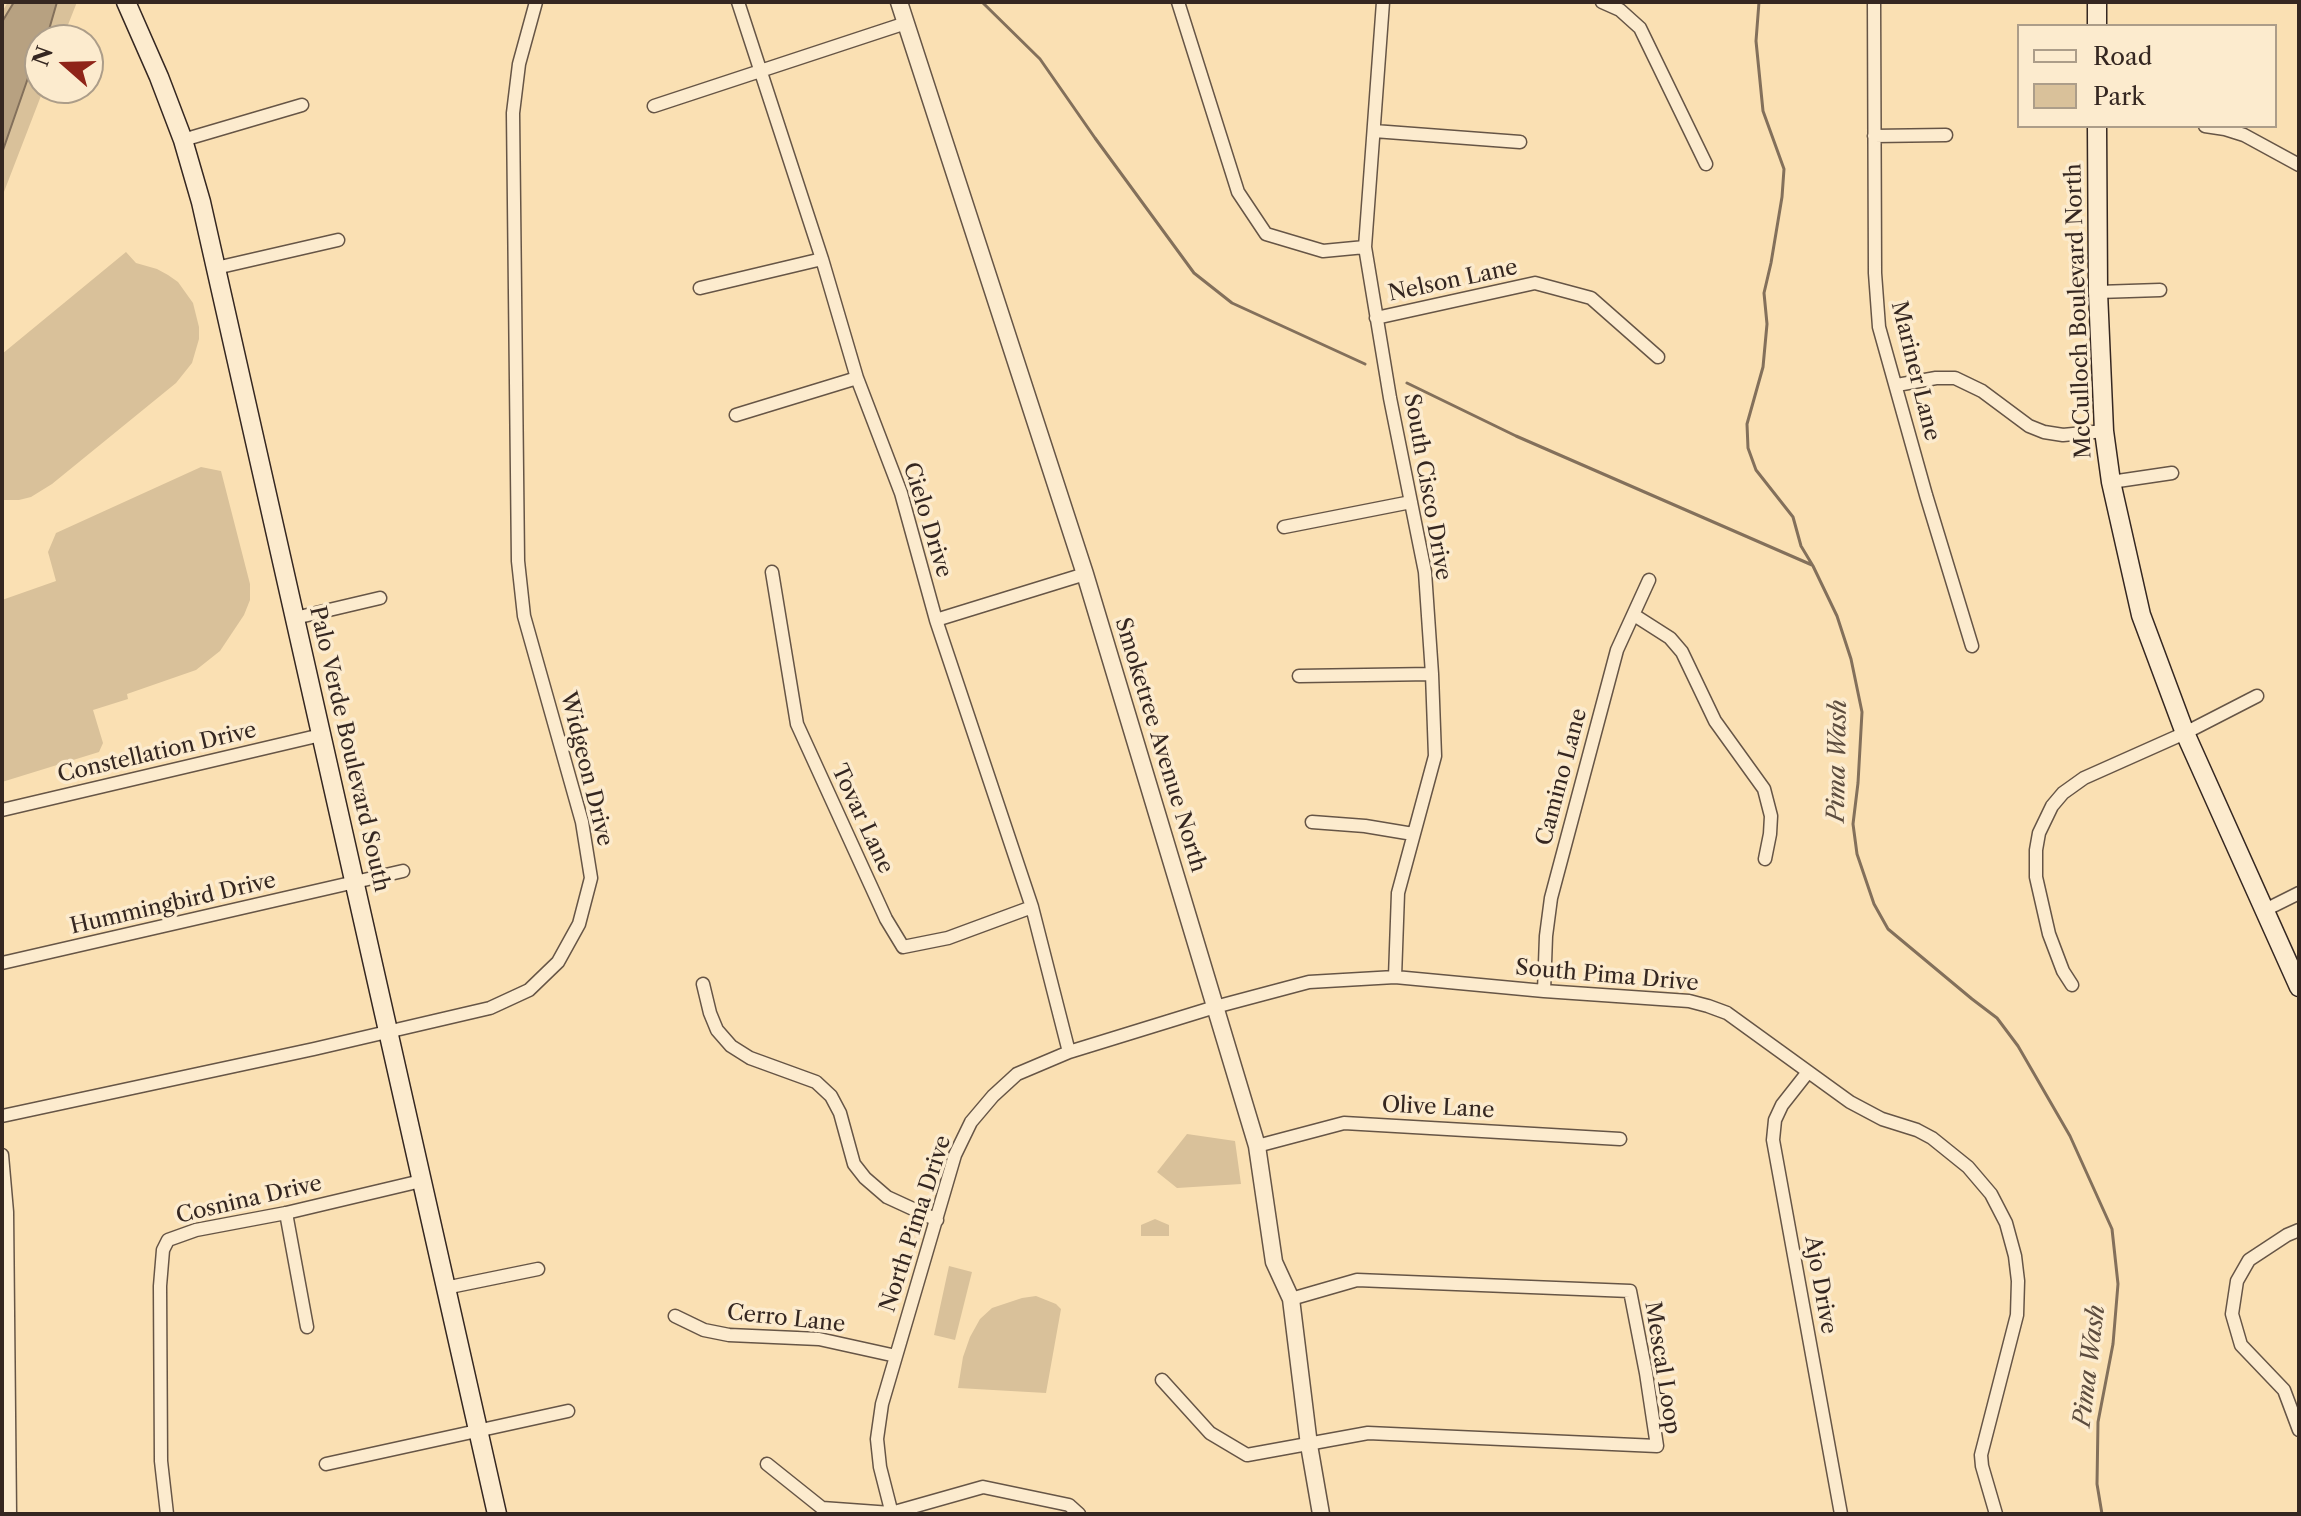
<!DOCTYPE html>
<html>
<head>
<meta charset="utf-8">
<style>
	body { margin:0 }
	#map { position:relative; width:2301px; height:1516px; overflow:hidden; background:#fae0b3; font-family:"Libre Caslon Text",serif }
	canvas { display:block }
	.frame { position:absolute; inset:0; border:4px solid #352721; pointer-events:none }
	.legend { position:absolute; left:2017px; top:24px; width:260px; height:104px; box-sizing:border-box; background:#fcebce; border:2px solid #ac9d89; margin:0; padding:10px 14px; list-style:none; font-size:24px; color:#352721 }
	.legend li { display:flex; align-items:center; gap:16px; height:40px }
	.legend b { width:40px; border:2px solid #ac9d89 }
	.north { position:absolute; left:24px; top:24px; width:80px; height:80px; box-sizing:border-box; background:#fcebce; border:2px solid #ac9d89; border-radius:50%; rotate:290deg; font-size:22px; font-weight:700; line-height:32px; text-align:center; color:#352721 }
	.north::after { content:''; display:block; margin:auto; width:28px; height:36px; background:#8f2418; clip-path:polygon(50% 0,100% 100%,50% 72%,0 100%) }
</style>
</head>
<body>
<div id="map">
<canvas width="2301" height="1516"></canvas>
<div class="frame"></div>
<ul class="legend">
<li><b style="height:10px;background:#fcebce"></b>Road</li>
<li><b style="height:22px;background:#d9c19a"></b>Park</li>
</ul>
<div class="north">N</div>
</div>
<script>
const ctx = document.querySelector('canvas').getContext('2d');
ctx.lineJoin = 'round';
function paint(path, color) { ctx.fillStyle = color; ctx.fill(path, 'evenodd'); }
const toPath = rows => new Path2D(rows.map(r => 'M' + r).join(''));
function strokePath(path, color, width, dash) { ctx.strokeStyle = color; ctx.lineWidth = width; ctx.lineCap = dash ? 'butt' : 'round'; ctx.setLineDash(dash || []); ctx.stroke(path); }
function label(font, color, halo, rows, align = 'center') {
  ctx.font = font + ' "Libre Caslon Text",serif'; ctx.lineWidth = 7; ctx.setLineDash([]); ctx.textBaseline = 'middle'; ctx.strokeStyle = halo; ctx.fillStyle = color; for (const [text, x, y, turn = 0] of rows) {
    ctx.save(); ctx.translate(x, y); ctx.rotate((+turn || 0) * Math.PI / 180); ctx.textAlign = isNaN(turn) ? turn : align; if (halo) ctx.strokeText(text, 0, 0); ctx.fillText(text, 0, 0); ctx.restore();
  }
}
const green = toPath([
	[8,2,77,2,62,40,40,40,40,88,44,88,2,197,2,12],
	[126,252,136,263,157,269,168,275,178,282,193,303,199,327,199,339,192,363,176,383,52,484,31,497,19,500,2,500,2,354],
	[201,467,221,471,250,584,250,600,244,615,220,651,196,670,127,694,128,699,93,710,103,743,99,752,2,782,2,600,56,581,48,552,56,533],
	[1187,1134,1235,1141,1241,1184,1177,1188,1157,1172],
	[1155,1219,1169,1225,1169,1236,1141,1236,1141,1225],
	[949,1266,972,1272,955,1340,934,1335],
	[1036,1296,1056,1304,1061,1309,1046,1393,958,1388,963,1357,970,1337,980,1319,992,1308,1022,1298]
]);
const water = toPath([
	[14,2,57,2,46,40,40,40,40,53,29,75,2,153,2,22,14,2]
]);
const stream = toPath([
	[982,2,1040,59,1095,138,1194,273,1232,303,1365,364],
	[1759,2,1756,41,1763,111,1784,169,1782,197,1771,263,1764,293,1767,324,1763,367,1747,424,1748,448,1756,470,1793,517,1801,546,1813,566,1837,616,1851,659,1862,712,1858,783,1853,824,1857,854,1874,904,1888,929,1972,999,1997,1018,2018,1046,2070,1136,2112,1229,2118,1284,2113,1344,2098,1422,2097,1484,2102,1514],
	[1407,383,1516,436,1812,565]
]);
const minor = toPath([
	[738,2,822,259,857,378,901,493,936,620,1032,907,1069,1052],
	[1178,2,1238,192,1266,234,1323,251,1365,247],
	[1383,2,1365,247,1390,398,1425,572,1432,674,1435,756,1398,893,1395,977],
	[1602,2,1620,10,1640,28,1706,164],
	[1874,2,1875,273,1879,327,1926,495,1972,646],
	[654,106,906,23],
	[2205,126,2225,129,2244,135,2299,165],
	[1374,131,1520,142],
	[1874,136,1946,135],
	[183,140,302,105],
	[216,268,338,240],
	[700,288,822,259],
	[2098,292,2160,290],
	[1376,318,1535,283,1591,298,1658,357],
	[1897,385,1936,378,1955,378,1982,391,2029,426,2044,432,2063,435,2104,431],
	[736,415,857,378],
	[2111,482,2172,473],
	[1284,527,1411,502],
	[772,572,797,724,886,919,903,947,948,938,1032,907],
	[1634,615,1670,638,1682,652,1715,721,1764,789,1771,816,1770,834,1765,859],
	[295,618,380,598],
	[936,620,1085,574],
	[1299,676,1432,674],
	[2,810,321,735],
	[1312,822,1365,826,1413,834],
	[2265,910,2299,893],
	[2,963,403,871],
	[703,984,710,1013,717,1030,731,1046,750,1058,816,1082,831,1096,840,1113,854,1164,865,1178,887,1197,937,1220],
	[2072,985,2063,971,2049,934,2036,877,2036,850,2039,833,2052,806,2063,793,2084,778,2185,733,2257,696],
	[1544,991,1546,936,1551,898,1617,650,1649,580],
	[1808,1072,1782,1105,1775,1120,1773,1140,1841,1514],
	[2,1116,314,1049,490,1008,529,990,558,962,579,924,591,878,582,822,524,616,518,561,513,113,519,64,536,2],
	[1257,1146,1344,1123,1620,1139],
	[2,1155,7,1212,10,1514],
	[286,1213,307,1327],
	[2299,1230,2287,1235,2249,1260,2237,1281,2232,1314,2241,1345,2284,1390,2299,1430],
	[445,1288,538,1269],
	[675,1316,704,1330,729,1335,819,1339,896,1356],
	[1162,1380,1210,1433,1247,1455,1368,1433,1657,1446,1646,1373,1630,1291,1357,1280,1291,1299],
	[326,1464,568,1411],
	[767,1464,822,1508,891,1513,983,1487,1069,1505,1079,1514],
	[167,1514,161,1461,160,1286,163,1250,168,1240,196,1230,286,1213,421,1181],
	[892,1514,880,1467,877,1439,882,1404,955,1155,971,1122,993,1096,1017,1074,1069,1052,1215,1007,1309,982,1395,977,1544,991,1689,1001,1708,1006,1727,1013,1850,1102,1882,1119,1917,1130,1932,1138,1968,1167,1991,1194,2006,1223,2015,1256,2018,1281,2017,1315,1981,1455,1982,1466,1996,1514]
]);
const tertiary = toPath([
	[899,2,1085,574,1257,1146,1274,1262,1291,1299,1309,1445,1321,1514]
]);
const secondary = toPath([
	[126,2,159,77,183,140,201,202,497,1514],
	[2097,26,2097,2],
	[2097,126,2098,292,2104,431,2111,482,2141,615,2185,733,2299,987]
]);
const streetNames = [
	["Nelson Lane",1453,281,-12],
	["McCulloch Boulevard North",2079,311,-92],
	["Mariner Lane",1915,371,76],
	["South Cisco Drive",1427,487,80],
	["Cielo Drive",927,520,73],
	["Smoketree Avenue North",1160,745,73],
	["Palo Verde Boulevard South",349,749,77],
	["Constellation Drive",157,753,-13],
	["Widgeon Drive",586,769,76],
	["Camino Lane",1562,777,-75],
	["Tovar Lane",862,819,65],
	["Hummingbird Drive",173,904,-13],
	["South Pima Drive",1607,976,5],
	["Olive Lane",1438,1108,3],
	["Cosnina Drive",249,1200,-13],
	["North Pima Drive",916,1224,-72],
	["Ajo Drive",1820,1285,80],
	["Cerro Lane",786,1319,6],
	["Mescal Loop",1662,1368,81]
];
const waterNames = [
	["Pima Wash",1838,761,-89],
	["Pima Wash",2090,1366,-83]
];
paint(green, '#d9c19a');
paint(water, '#b7a181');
strokePath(water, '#83705b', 2);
strokePath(stream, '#83705b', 3);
strokePath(minor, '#665546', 15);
strokePath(tertiary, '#665546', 19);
strokePath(secondary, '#352721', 21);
strokePath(minor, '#fcebce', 12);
strokePath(tertiary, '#fcebce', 16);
strokePath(secondary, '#fcebce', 18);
label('22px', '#352721', '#fcebce', streetNames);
label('italic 24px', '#5c4c3e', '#fcebce', waterNames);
</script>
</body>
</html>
